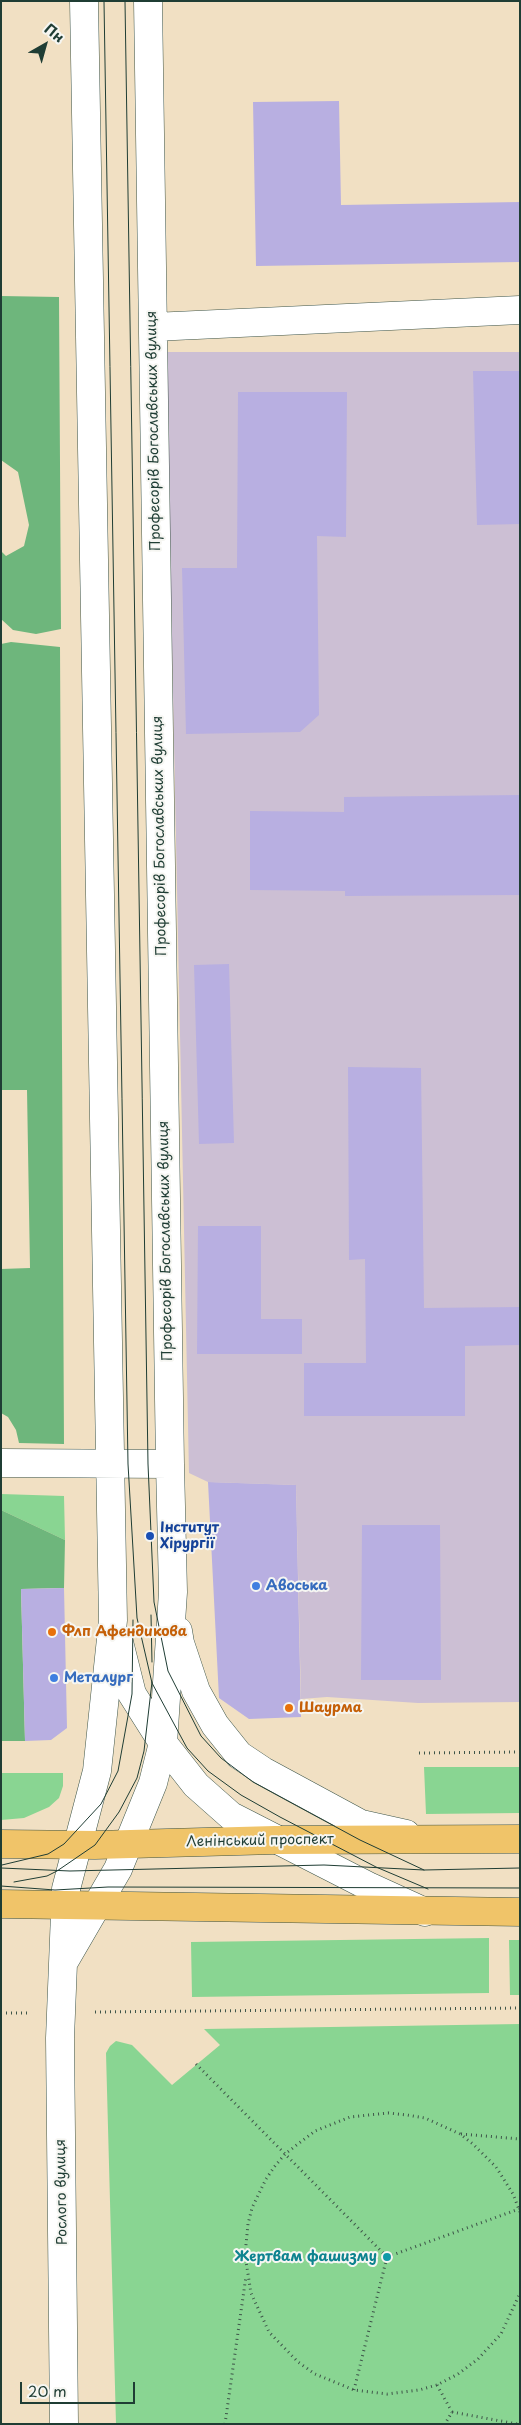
<!DOCTYPE html>
<html>
<head>
<meta charset="utf-8">
<style>
	body { margin:0 }
	#map { position:relative; width:521px; height:2425px; overflow:hidden; background:#f1e0c3; font-family:"Playpen Sans",sans-serif }
	canvas { display:block }
	.frame { position:absolute; inset:0; border:2px solid #1f3d34; pointer-events:none }
	.north { position:absolute; left:20px; top:20px; width:50px; height:50px; -webkit-text-stroke:4px #f6f6f2; paint-order:stroke; rotate:38deg; font-size:14px; font-weight:700; line-height:20px; text-align:center; color:#1f3d34 }
	.north::after { content:''; display:block; margin:auto; width:18px; height:22px; background:#1f3d34; clip-path:polygon(50% 0,100% 100%,50% 72%,0 100%) }
	.scale { position:absolute; left:20px; top:2382px; width:115px; height:22px; box-sizing:border-box; border:2px solid #1f3d34; border-top:0; padding-left:6px; font-size:15px; line-height:18px; white-space:nowrap; color:#1f3d34; -webkit-text-stroke:4px #f6f6f2; paint-order:stroke }
</style>
</head>
<body>
<div id="map">
<canvas width="521" height="2425"></canvas>
<div class="frame"></div>
<div class="north">Пн</div>
<div class="scale">20 m</div>
</div>
<script>
const ctx = document.querySelector('canvas').getContext('2d');
ctx.lineJoin = 'round';
function paint(path, color) { ctx.fillStyle = color; ctx.fill(path, 'evenodd'); }
const toPath = rows => new Path2D(rows.map(r => 'M' + r).join(''));
function strokePath(path, color, width, dash) { ctx.strokeStyle = color; ctx.lineWidth = width; ctx.lineCap = dash ? 'butt' : 'round'; ctx.setLineDash(dash || []); ctx.stroke(path); }
function label(font, color, halo, rows, align = 'center') {
  ctx.font = font + ' "Playpen Sans",sans-serif'; ctx.lineWidth = 4; ctx.setLineDash([]); ctx.textBaseline = 'middle'; ctx.strokeStyle = halo; ctx.fillStyle = color; for (const [text, x, y, turn = 0] of rows) {
    ctx.save(); ctx.translate(x, y); ctx.rotate((+turn || 0) * Math.PI / 180); ctx.textAlign = isNaN(turn) ? turn : align; if (halo) ctx.strokeText(text, 0, 0); ctx.fillText(text, 0, 0); ctx.restore();
  }
}
const industrial = toPath([
	[166,352,520,352,520,1702,418,1703,327,1697,301,1699,296,1485,208,1482,189,1473]
]);
const green = toPath([
	[1,1494,64,1496,65,1540,1,1510],
	[424,1767,520,1767,520,1813,426,1814],
	[1,1773,63,1773,63,1786,59,1798,49,1807,24,1818,1,1820],
	[489,1938,489,1993,192,1997,191,1942],
	[509,1940,520,1940,520,1995,510,1995],
	[520,2024,520,2424,116,2424,106,2053,110,2046,116,2041,132,2045,172,2085,220,2045,204,2029]
]);
const forest = toPath([
	[1,296,59,297,61,629,36,634,13,630,1,619,1,551,6,556,24,546,29,525,18,472,1,460],
	[11,642,60,647,64,1444,19,1443,16,1430,8,1417,1,1413,1,1269,30,1268,27,1090,1,1090,1,644],
	[1,1510,65,1540,64,1588,21,1589,25,1741,1,1741]
]);
const building = toPath([
	[339,101,341,205,520,202,520,262,256,266,253,102],
	[473,371,520,371,520,524,477,525],
	[238,392,347,392,346,537,317,536,319,715,300,732,186,734,182,568,237,568],
	[520,795,520,895,345,896,345,891,250,890,250,811,344,812,344,797],
	[229,964,234,1143,199,1144,194,965],
	[348,1067,421,1068,424,1308,520,1307,520,1345,465,1346,465,1416,304,1416,304,1363,366,1363,365,1259,349,1260],
	[198,1226,261,1226,261,1319,302,1319,302,1354,197,1354],
	[208,1482,296,1485,301,1717,249,1719,219,1698],
	[362,1525,440,1525,441,1680,361,1680],
	[64,1588,67,1728,51,1740,25,1741,21,1589]
]);
const path = toPath([
	[419,1753,520,1752],
	[95,2012,520,2008],
	[1,2013,27,2013],
	[196,2064,387,2257],
	[461,2134,520,2139],
	[520,2212,513,2194,496,2167,473,2144,460,2134,425,2118,407,2115,388,2113,350,2117,315,2131,285,2154,275,2166,266,2179,252,2208,248,2224,245,2255,251,2293,269,2332,298,2362,315,2374,354,2390,387,2394,419,2390,437,2385,458,2374,478,2359,501,2334,520,2293],
	[387,2257,519,2209],
	[437,2385,452,2412,445,2424],
	[354,2390,387,2257],
	[452,2412,517,2424],
	[225,2424,246,2276]
]);
const minor = toPath([
	[153,327,520,310],
	[1,1463,170,1464],
	[178,1631,180,1643,196,1691,215,1725,239,1755,263,1771,361,1824,406,1834],
	[118,1638,132,1694,163,1743,196,1785,231,1816,368,1886,425,1912],
	[65,1960,118,1869,153,1783,163,1743,173,1592,170,1464,148,1],
	[64,2424,60,2038,66,1889,97,1771,113,1620,84,1]
]);
const major = toPath([
	[1,1844,95,1845,275,1840,520,1839],
	[1,1904,520,1912]
]);
const tram = toPath([
	[104,1,128,1464,137,1618,152,1683,187,1748,208,1771,241,1795,280,1817,376,1867,428,1889],
	[125,1,148,1464,154,1602,168,1671,201,1736,221,1758,253,1782,286,1800,360,1840,424,1870],
	[151,1615,152,1662],
	[2,1865,48,1854,64,1844,101,1804,118,1771,132,1694,133,1620],
	[1,1868,70,1871,324,1865,424,1870,520,1868],
	[14,1882,47,1876,57,1871,95,1845,119,1812,137,1778,144,1751,152,1682],
	[1,1886,55,1890,108,1887,520,1888]
]);
const markers = [
	[150,1536,5,"#1a4fb4"],
	[256,1586,5,"#3f7fe0"],
	[52,1632,5,"#e8710a"],
	[54,1678,5,"#3f7fe0"],
	[289,1708,5,"#e8710a"],
	[387,2257,5,"#0f9aa8"]
];
const streetNames = [
	["Професорів Богославських вулиця",154,431,-91],
	["Професорів Богославських вулиця",160,836,-91],
	["Професорів Богославських вулиця",166,1241,-91],
	["Ленінський проспект",260,1841,-1],
	["Рослого вулиця",62,2192,-91]
];
const transitNames = [
	["Інститут",160,1528],
	["Хірургії",160,1544]
];
const shopNames = [
	["Авоська",266,1586],
	["Металург",64,1678]
];
const foodNames = [
	["Флп Афендикова",62,1632],
	["Шаурма",299,1708]
];
const cultureNames = [
	["Жертвам фашизму",377,2257]
];
paint(industrial, '#ccbfd4');
paint(green, '#89d592');
paint(forest, '#6eb67c');
paint(building, '#b8afe1');
strokePath(minor, '#3e5549', 29);
strokePath(major, '#3e5549', 29);
strokePath(path, '#3e5549', 3, [1, 4]);
strokePath(minor, '#fff', 28);
strokePath(major, '#f0c469', 28);
strokePath(tram, '#1f3d34', 1);
for (const [x, y, r, color] of markers) { const dot = new Path2D(); dot.arc(x, y, r, 0, 2 * Math.PI); ctx.fillStyle = color; ctx.fill(dot); strokePath(dot, '#f6f6f2', 2); }
label('14px', '#1f3d34', '#f6f6f2', streetNames);
label('bold 14px', '#164399', '#f6f6f2', transitNames, 'left');
label('bold 14px', '#366cbe', '#f6f6f2', shopNames, 'left');
label('bold 14px', '#c56008', '#f6f6f2', foodNames, 'left');
label('bold 14px', '#0d838f', '#f6f6f2', cultureNames, 'right');
</script>
</body>
</html>
